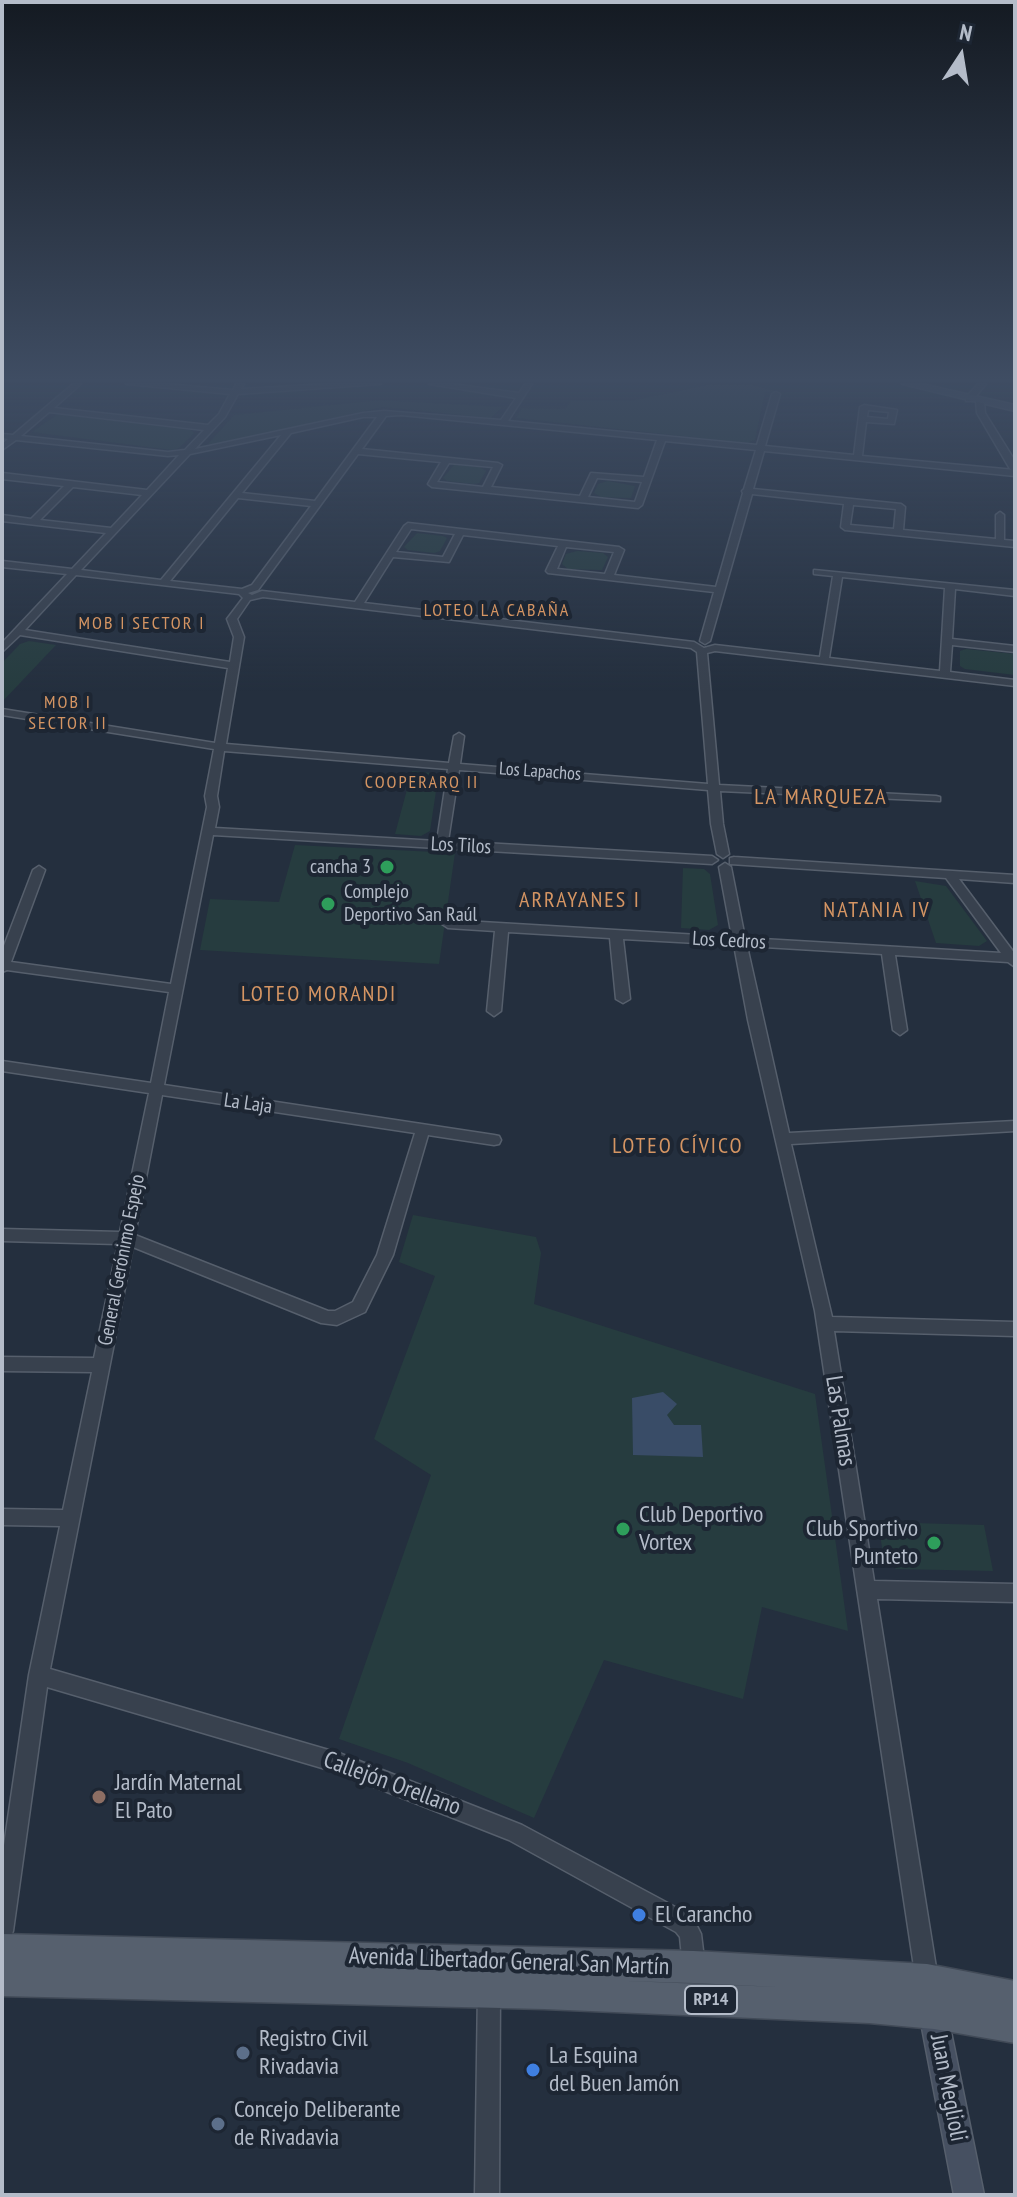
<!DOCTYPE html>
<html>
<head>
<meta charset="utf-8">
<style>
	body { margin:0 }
	#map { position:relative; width:1017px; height:2197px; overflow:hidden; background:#242f3e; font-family:"PT Sans Narrow",sans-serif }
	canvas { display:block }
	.frame { position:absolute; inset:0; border:4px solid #b4bcc9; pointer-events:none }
	.north { position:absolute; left:921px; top:16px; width:80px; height:80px; -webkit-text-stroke:6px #1d2633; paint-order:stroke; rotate:12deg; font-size:22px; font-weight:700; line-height:32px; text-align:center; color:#b4bcc9 }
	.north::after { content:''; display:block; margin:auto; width:28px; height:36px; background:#b4bcc9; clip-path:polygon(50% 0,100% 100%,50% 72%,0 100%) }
</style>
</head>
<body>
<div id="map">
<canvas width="1017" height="2197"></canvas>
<div class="frame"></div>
<div class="north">N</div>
</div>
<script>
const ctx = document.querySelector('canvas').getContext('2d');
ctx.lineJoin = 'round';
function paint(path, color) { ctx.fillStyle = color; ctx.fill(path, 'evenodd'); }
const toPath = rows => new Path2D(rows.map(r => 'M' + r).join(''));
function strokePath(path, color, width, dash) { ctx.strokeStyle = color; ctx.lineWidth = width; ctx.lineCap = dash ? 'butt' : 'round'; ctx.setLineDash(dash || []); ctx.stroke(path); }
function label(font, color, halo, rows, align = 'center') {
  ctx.font = font + ' "PT Sans Narrow",sans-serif'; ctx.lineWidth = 8; ctx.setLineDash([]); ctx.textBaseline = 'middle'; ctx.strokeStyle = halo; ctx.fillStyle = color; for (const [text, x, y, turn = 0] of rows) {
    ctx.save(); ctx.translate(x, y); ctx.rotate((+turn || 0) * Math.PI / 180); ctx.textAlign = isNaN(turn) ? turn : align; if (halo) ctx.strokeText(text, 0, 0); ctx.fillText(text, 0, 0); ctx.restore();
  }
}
const green = toPath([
	[707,385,752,385,785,393,765,392,755,440,747,443,516,418,522,408,565,409,571,401,630,401],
	[380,400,502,407,491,418,383,407,213,445,208,444,234,415],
	[58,414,191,430,194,433,179,448,172,450,32,432],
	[454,465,480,467,486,471,479,483,474,484,447,481,443,478],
	[608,481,635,486,631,498,601,497,594,493,598,484],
	[417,533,443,536,447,538,440,551,434,553,408,550,404,547],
	[577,551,603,553,608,557,602,570,568,569,562,564,566,554],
	[29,641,56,645,2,702,2,663,20,644],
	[966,649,1015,654,1015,675,965,669,960,666,960,651],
	[412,771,432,773,438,778,430,831,421,836,395,834],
	[295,845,455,853,439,964,200,950,210,899,279,902],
	[683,868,704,869,710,874,718,925,709,930,681,928],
	[915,881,946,886,987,941,979,946,936,943],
	[413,1215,536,1237,541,1253,534,1304,815,1394,848,1631,762,1607,743,1699,604,1660,534,1818,408,1763,339,1739,431,1475,374,1439,435,1276,399,1262],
	[878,1522,984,1525,993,1571,896,1569,884,1560]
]);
const water = toPath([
	[663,1392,677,1404,667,1415,674,1425,701,1425,703,1457,633,1455,632,1398]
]);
const minor = toPath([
	[73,384,81,384,54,408,208,425,219,414,230,394,126,384,166,384,233,390,236,384,244,384,241,389,329,384,381,384,238,394,225,417,195,449,363,413,384,411,501,420,516,398,429,384,452,384,519,393,525,384,532,384,508,421,757,445,772,394,776,392,780,394,765,446,854,455,860,407,864,405,897,410,894,424,866,422,862,456,1015,470,1015,476,764,451,753,489,901,504,905,507,903,530,996,539,996,515,1000,512,1004,515,1004,540,1015,541,1015,547,845,530,841,527,844,504,752,494,710,641,705,644,700,641,714,592,548,573,546,571,558,546,463,535,449,562,393,557,364,603,694,642,704,648,715,645,820,657,833,576,814,574,814,570,1015,590,1015,596,955,589,952,639,1015,646,1015,652,952,645,950,672,1015,680,1015,686,715,651,707,653,719,785,936,796,940,797,940,801,720,791,723,824,729,854,723,858,717,854,711,824,708,790,459,770,448,841,712,856,718,860,712,864,213,835,164,1085,494,1135,499,1136,501,1140,499,1144,494,1145,428,1135,393,1255,365,1312,337,1325,321,1323,133,1247,50,1669,339,1753,522,1825,692,1916,701,1934,705,1967,702,1975,694,1978,686,1975,683,1967,680,1937,676,1932,509,1840,339,1773,47,1687,13,1931,10,1939,2,1942,2,1859,29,1675,60,1526,2,1525,2,1509,63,1510,92,1372,2,1371,2,1357,94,1358,118,1244,2,1241,2,1229,120,1232,149,1093,2,1071,2,1061,151,1083,169,992,7,970,2,972,2,951,33,870,39,866,45,870,11,962,171,984,207,807,205,796,214,749,2,715,2,709,215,743,228,668,20,635,2,652,2,643,67,574,2,567,2,561,72,569,106,533,2,521,2,515,31,519,64,486,2,479,2,473,147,490,179,455,168,456,16,440,2,450,2,444,8,439,2,438,2,434,13,435,73,384],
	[868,410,889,412,888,419,867,417,868,410],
	[49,412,204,430,185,450,168,452,21,436,49,412],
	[401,415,503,425,657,440,644,477,591,473,580,496,491,487,502,465,498,463,362,449,386,416,401,415],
	[363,417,377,417,315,501,242,493,291,433,363,417],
	[281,435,161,580,81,570,190,454,281,435],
	[665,441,756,450,744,489,742,491,743,493,716,587,614,575,624,550,619,547,408,523,404,526,355,602,262,591,252,595,248,593,258,590,358,454,441,462,428,484,432,487,638,508,642,505,665,441],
	[449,463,493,467,483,487,437,482,449,463],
	[597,478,642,482,635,502,588,497,597,478],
	[73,487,142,495,111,528,40,520,73,487],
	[238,498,311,506,252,585,242,589,170,581,238,498],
	[853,505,896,509,894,529,850,525,853,505],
	[411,529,455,534,443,557,396,552,411,529],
	[566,547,614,552,605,574,557,569,566,547],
	[76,575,239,594,243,598,227,619,234,637,230,662,25,630,76,575],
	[842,577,945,588,940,671,829,658,842,577],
	[263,597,691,648,697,652,708,784,460,764,464,736,459,733,454,736,449,763,226,744,244,637,237,619,250,600,263,597],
	[224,751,448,769,437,841,215,828,219,807,217,796,224,751],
	[162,1095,415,1133,377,1255,353,1302,335,1311,328,1311,135,1235,162,1095],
	[978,384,986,384,972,401,966,401,966,397,978,384],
	[734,857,1015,875,1015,883,959,879,1015,954,1015,967,1008,962,895,955,907,1030,900,1035,893,1030,882,954,747,946,789,1133,1015,1121,1015,1131,791,1144,832,1317,1015,1322,1015,1336,834,1331,874,1581,1015,1584,1015,1602,877,1599,938,1980,935,1988,927,1991,919,1988,916,1980,815,1311,748,1020,734,945,623,939,630,999,623,1003,616,999,610,938,508,932,501,1011,494,1016,487,1011,495,931,448,928,442,924,448,920,732,937,719,867,725,863,731,867,745,938,1001,953,946,878,730,864,730,858,734,857],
	[489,1978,497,1981,500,1989,499,2195,475,2195,478,1989,481,1981,489,1978]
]);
const tertiary = toPath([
	[980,398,984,401,985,413,1015,461,1015,472,1010,469,977,413,976,401,980,398]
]);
const secondary = toPath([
	[902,384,922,384,1015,405,1015,411,902,384],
	[932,1993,942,1997,946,2007,984,2195,954,2195,918,2007,922,1997,932,1993]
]);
const primary = toPath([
	[2,1934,694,1951,927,1964,1015,1981,1015,2043,934,2029,869,2023,544,2009,2,1996,2,1934],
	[626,1981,694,1983,779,1987,626,1981]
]);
const markers = [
	[387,867,8,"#2e9e5b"],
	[328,904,8,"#2e9e5b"],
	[623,1529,8,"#2e9e5b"],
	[934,1543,8,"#2e9e5b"],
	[99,1797,8,"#8d6e63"],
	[639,1915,8,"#3f7fe0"],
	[243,2053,8,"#5c6f8a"],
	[533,2070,8,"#3f7fe0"],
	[218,2124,8,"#5c6f8a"]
];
const farNeighbourhoodnames = [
	["LOTEO LA CABAÑA",497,611],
	["MOB I SECTOR I",142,624],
	["MOB I",68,703],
	["SECTOR II",68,724],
	["COOPERARQ II",422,783]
];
const farStreetnames = [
	["Los Lapachos",540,772,4]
];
const shields = [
	[711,2000,52]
];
const shieldNames = [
	["RP14",711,2000]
];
const streetNames = [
	["Los Tilos",461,846,3],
	["Los Cedros",729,941,3],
	["La Laja",248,1104,8],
	["General Gerónimo Espejo",122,1260,-79]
];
const poiNames = [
	["cancha 3",371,867],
	["Complejo",344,892,"left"],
	["Deportivo San Raúl",344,915,"left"]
];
const neighbourhoodNames = [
	["LA MARQUEZA",821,798],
	["ARRAYANES I",580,901],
	["NATANIA IV",877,911],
	["LOTEO MORANDI",319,995],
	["LOTEO CÍVICO",678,1147]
];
const nearStreetnames = [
	["Las Palmas",840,1421,81],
	["Callejón Orellano",392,1784,20],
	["Avenida Libertador General San Martín",509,1962,2],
	["Juan Meglioli",948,2088,79]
];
const nearPoinames = [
	["Club Deportivo",639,1515],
	["Vortex",639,1543],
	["Club Sportivo",918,1529,"right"],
	["Punteto",918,1557,"right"],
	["Jardín Maternal",115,1783],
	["El Pato",115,1811],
	["El Carancho",655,1915],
	["Registro Civil",259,2039],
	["Rivadavia",259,2067],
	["La Esquina",549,2056],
	["del Buen Jamón",549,2084],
	["Concejo Deliberante",234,2110],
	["de Rivadavia",234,2138]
];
paint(green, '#263c3f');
paint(water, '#394c67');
strokePath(minor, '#565f6c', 3);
strokePath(tertiary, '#565f6c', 3);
strokePath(secondary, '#565f6c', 3);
strokePath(primary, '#414a57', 3);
paint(minor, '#38414e');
paint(tertiary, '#38414e');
paint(secondary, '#465061');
paint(primary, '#56606e');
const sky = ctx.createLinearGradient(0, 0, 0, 692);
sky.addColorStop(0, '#141a22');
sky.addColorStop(0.55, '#3f4d63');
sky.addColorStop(1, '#3f4d6300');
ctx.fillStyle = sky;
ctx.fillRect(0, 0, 1017, 692);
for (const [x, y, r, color] of markers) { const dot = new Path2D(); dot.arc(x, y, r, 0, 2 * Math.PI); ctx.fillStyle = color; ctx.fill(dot); strokePath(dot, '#1d2633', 3); }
ctx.letterSpacing = '2px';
label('18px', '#d59563', '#1d2633', farNeighbourhoodnames);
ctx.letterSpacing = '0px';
label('18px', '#b4bcc9', '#1d2633', farStreetnames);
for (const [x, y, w] of shields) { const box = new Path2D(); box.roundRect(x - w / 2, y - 14, w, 28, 6); ctx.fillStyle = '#1d2633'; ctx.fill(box); strokePath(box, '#b4bcc9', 2); }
label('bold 18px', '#b4bcc9', null, shieldNames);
label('20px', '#b4bcc9', '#1d2633', streetNames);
label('20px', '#b4bcc9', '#1d2633', poiNames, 'right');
ctx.letterSpacing = '2px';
label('22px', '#d59563', '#1d2633', neighbourhoodNames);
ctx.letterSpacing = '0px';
label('24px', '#b4bcc9', '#1d2633', nearStreetnames);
label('24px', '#b4bcc9', '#1d2633', nearPoinames, 'left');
</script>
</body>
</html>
